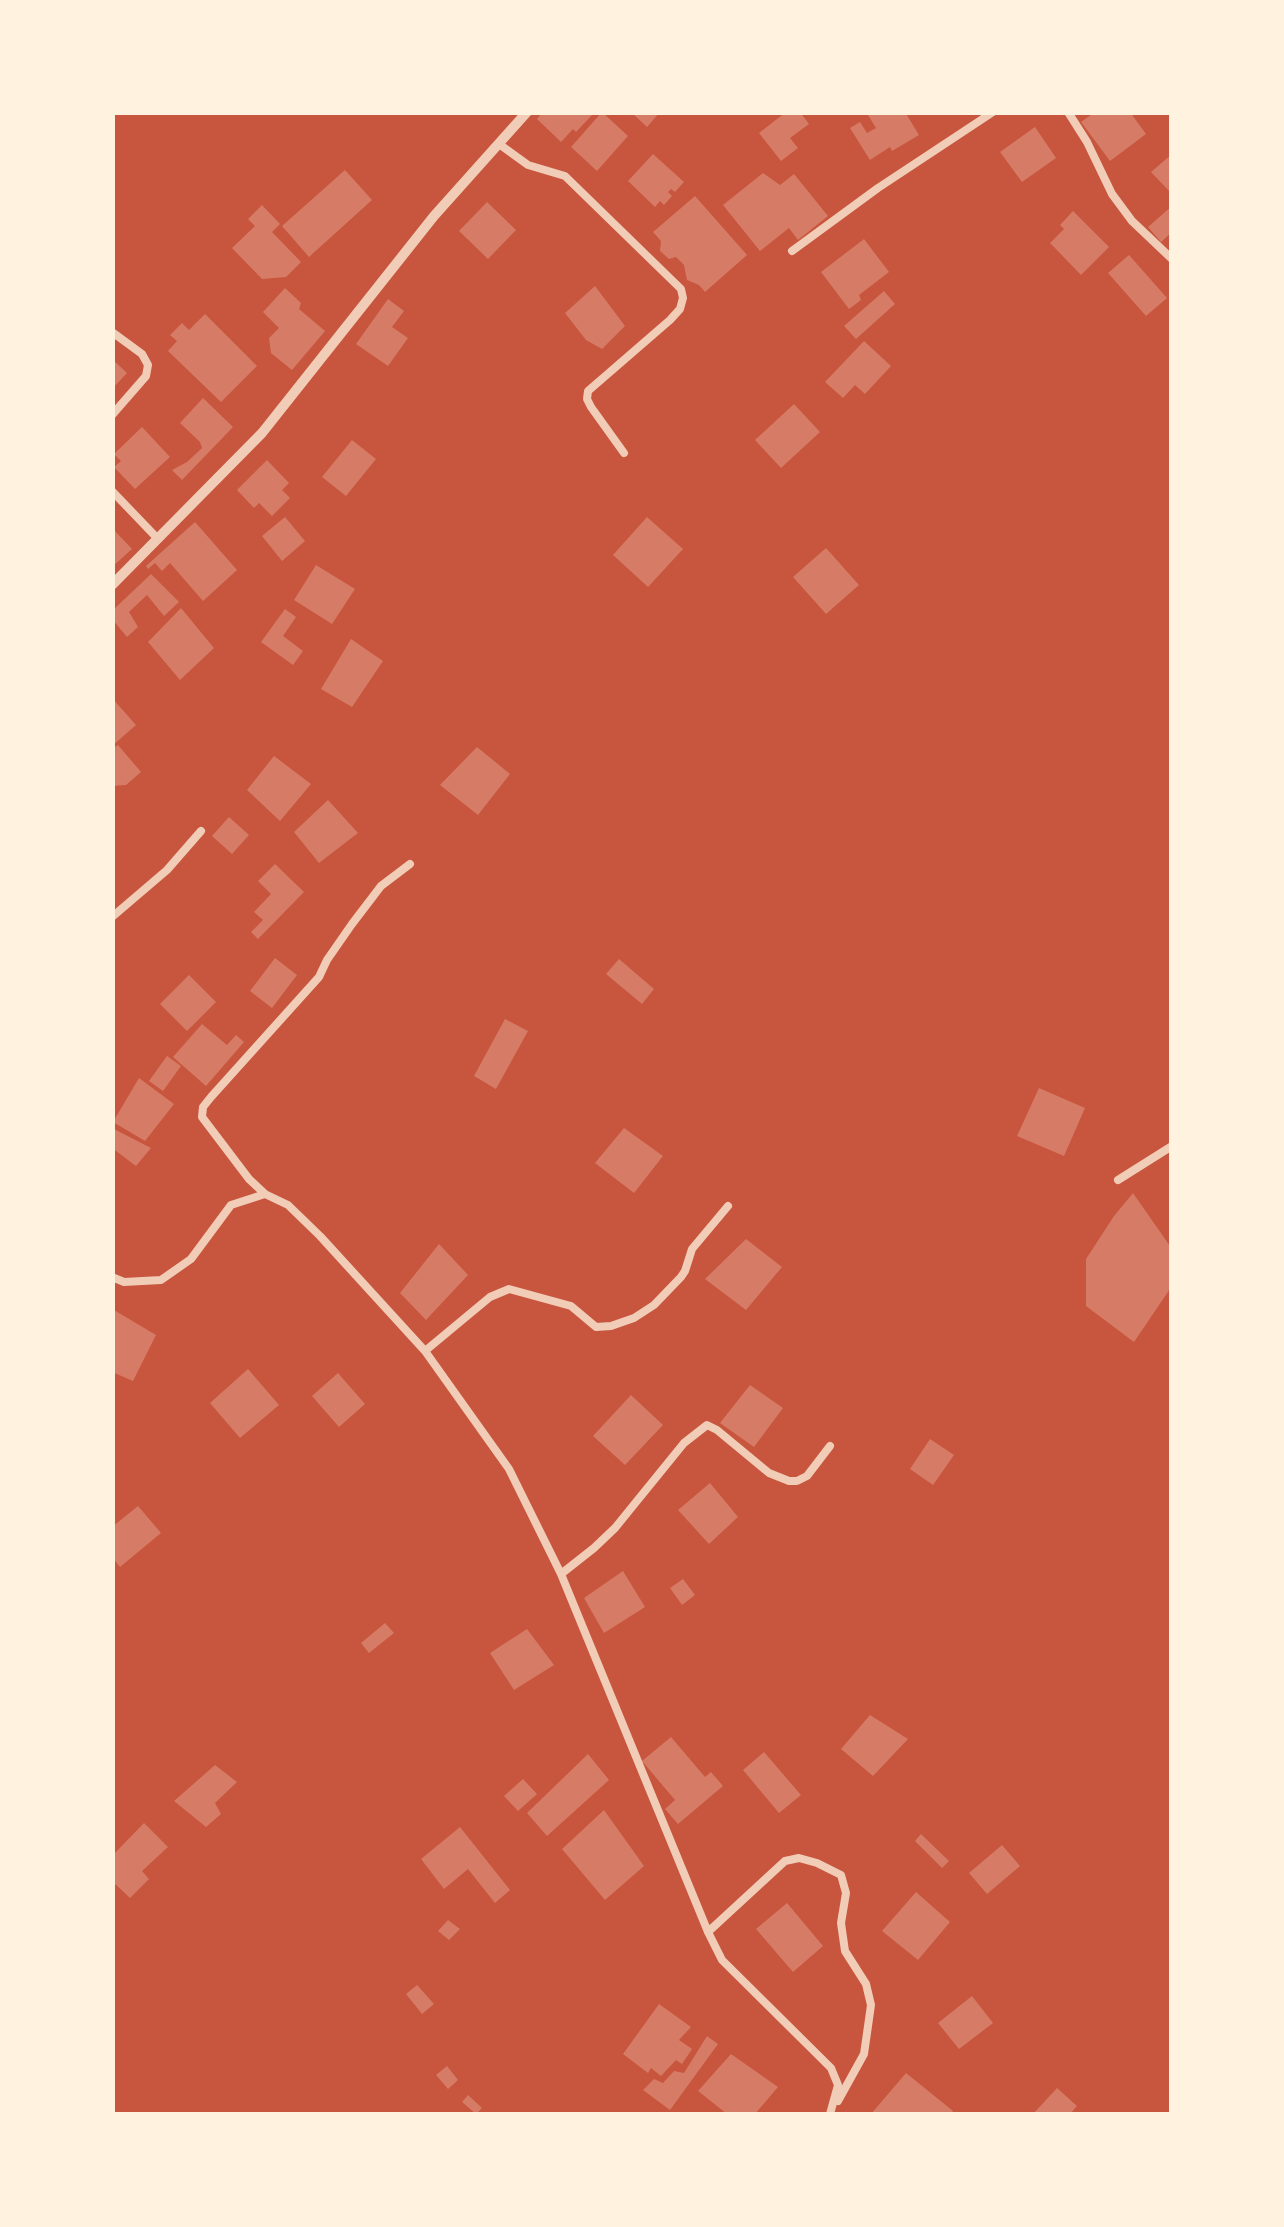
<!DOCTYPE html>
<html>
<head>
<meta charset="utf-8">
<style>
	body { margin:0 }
	#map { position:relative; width:1284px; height:2227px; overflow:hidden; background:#c8553d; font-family:"Sofia Sans Condensed",sans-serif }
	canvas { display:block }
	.frame { position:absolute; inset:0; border:115px solid #fff3e0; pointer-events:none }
</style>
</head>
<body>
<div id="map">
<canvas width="1284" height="2227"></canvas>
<div class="frame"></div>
</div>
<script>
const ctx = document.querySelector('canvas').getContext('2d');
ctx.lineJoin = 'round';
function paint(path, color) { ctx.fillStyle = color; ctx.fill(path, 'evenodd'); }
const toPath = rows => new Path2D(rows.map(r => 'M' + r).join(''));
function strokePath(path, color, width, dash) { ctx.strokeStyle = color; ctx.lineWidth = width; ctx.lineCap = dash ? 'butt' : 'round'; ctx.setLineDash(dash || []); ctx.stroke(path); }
const building = toPath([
	[543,112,590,112,592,115,576,132,573,129,561,142,537,119],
	[602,112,628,136,597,171,571,147],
	[631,112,660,112,647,127],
	[786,112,800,112,809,124,790,138,798,148,781,161,759,133],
	[872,112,905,112,919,135,892,151,890,147,870,160,850,128,860,122,867,133,876,128,868,115],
	[1095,112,1130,112,1146,134,1110,161,1081,122],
	[1035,127,1056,158,1022,182,1000,152],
	[653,154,684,182,675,192,671,189,668,192,672,196,664,205,660,201,655,207,628,181],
	[1172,154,1172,194,1151,172],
	[345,170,372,200,309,257,282,226],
	[763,173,780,185,794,174,828,216,798,240,789,228,760,251,723,205],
	[695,196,747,255,705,292,699,285,687,280,684,265,676,257,669,259,660,251,661,241,653,232],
	[487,202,516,230,488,259,459,231],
	[262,205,280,224,272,232,301,262,286,277,262,279,232,248,255,226,248,219],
	[1172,206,1172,232,1161,242,1148,227],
	[1073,211,1109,247,1081,275,1050,243,1064,229,1060,225],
	[864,239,889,272,859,295,861,300,849,309,821,272],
	[1129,255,1167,298,1146,316,1108,273],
	[595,286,625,326,602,349,586,340,565,313],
	[285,288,301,303,299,309,325,331,292,370,271,353,269,338,279,328,263,312],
	[884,291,895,304,856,339,844,326],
	[388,299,404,311,392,327,408,338,388,366,356,344],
	[205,314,257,366,221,402,168,351,177,341,170,335,182,323,189,330],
	[864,341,891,366,865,394,855,385,843,398,825,382],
	[112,359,127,373,112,389],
	[203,398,233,427,182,480,172,470,187,462,202,448,200,442,180,423],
	[794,404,820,432,781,468,755,440],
	[142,427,170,457,135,489,114,467,121,461,114,454],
	[352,440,376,459,346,496,322,477],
	[267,460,289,483,282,490,290,498,272,516,259,503,254,508,237,490],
	[285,517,305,541,282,561,262,536],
	[647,517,683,549,648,587,613,555],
	[195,522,237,570,203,601,170,563,162,571,155,563,148,569,146,566],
	[112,528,132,549,112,567],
	[826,548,859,585,826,614,793,577],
	[316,565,355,589,332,624,294,600],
	[151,574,179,602,164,616,147,595,129,612,138,627,127,637,112,619,112,611],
	[181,608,214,648,180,680,148,642],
	[285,609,296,617,283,636,303,651,293,665,261,642],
	[351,639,383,661,352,707,321,689],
	[112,698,136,725,112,746],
	[118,745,141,772,126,785,112,786,112,749],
	[477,747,510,774,478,815,440,785],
	[274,756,311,784,280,821,247,790],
	[328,800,358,833,319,863,294,832],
	[229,817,249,835,232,854,212,836],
	[275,864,304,892,258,939,251,932,263,920,254,912,271,894,258,881],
	[275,958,297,975,272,1008,250,991],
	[619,959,654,989,642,1004,606,974],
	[189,975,216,1002,187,1031,160,1004],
	[505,1019,528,1031,496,1089,474,1076],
	[202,1024,227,1045,236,1035,244,1042,206,1086,173,1057],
	[167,1056,181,1066,163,1091,149,1081],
	[139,1078,174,1104,145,1141,113,1122],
	[1039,1088,1085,1108,1064,1156,1017,1136],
	[112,1128,151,1148,136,1166,112,1148],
	[624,1128,663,1156,634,1193,595,1163],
	[1133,1193,1172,1249,1172,1286,1134,1342,1086,1306,1086,1259,1114,1216],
	[746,1239,782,1267,746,1310,705,1279],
	[439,1244,468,1275,426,1320,400,1293],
	[114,1310,156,1335,133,1381,112,1372],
	[248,1369,279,1405,240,1438,210,1403],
	[338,1373,365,1404,339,1427,312,1396],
	[750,1385,783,1408,754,1447,720,1423],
	[631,1395,663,1425,625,1465,593,1436],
	[930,1439,954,1455,933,1485,910,1469],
	[710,1483,738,1517,709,1544,678,1510],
	[138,1506,161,1533,120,1567,112,1557,112,1527],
	[623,1571,645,1607,604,1633,584,1598],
	[683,1579,695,1595,682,1605,670,1588],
	[385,1623,394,1633,369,1653,361,1643],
	[527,1629,554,1665,514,1690,490,1653],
	[870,1715,908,1739,873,1776,841,1749],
	[671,1737,705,1777,711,1772,723,1786,678,1824,665,1809,675,1800,642,1761],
	[764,1752,801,1795,779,1813,743,1770],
	[588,1754,609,1780,547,1836,527,1813],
	[215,1765,237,1782,215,1803,221,1814,206,1827,174,1801],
	[523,1779,537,1794,518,1811,504,1796],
	[604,1810,644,1866,605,1900,562,1849],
	[144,1823,168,1847,142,1871,149,1879,130,1898,112,1881,112,1856],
	[460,1827,510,1890,495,1903,468,1869,444,1889,421,1859],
	[921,1834,949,1861,942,1868,915,1841],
	[1002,1845,1020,1866,987,1894,969,1873],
	[916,1892,950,1922,918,1960,882,1931],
	[787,1903,823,1946,793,1972,756,1929],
	[448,1920,460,1929,449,1940,438,1931],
	[417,1985,434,2004,422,2014,406,1994],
	[972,1996,993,2023,959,2049,938,2023],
	[659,2004,691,2027,679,2040,692,2049,682,2064,676,2060,661,2076,651,2068,648,2073,623,2054],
	[707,2036,718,2044,670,2110,643,2090,654,2079,663,2083,674,2071,684,2073],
	[731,2054,778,2087,755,2114,727,2114,698,2091],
	[447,2066,458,2080,448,2089,436,2075],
	[906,2073,953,2111,951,2114,871,2114],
	[1057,2088,1077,2106,1070,2114,1033,2114],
	[468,2095,482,2108,476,2114,462,2102]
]);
const minor = toPath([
	[1068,112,1087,142,1112,194,1132,221,1172,259],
	[499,144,528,165,565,176,681,289,683,298,680,309,670,320,588,391,587,399,591,407,624,453],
	[792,251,878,188,993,112],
	[112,332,142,354,148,365,146,376,112,415],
	[112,491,158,539],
	[410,864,381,886,352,924,327,960,319,977,211,1097,203,1107,202,1117,249,1179,265,1194,288,1205,320,1236,425,1351,509,1469,561,1574,708,1932,722,1960,831,2068,838,2085,830,2114],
	[112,917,167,870,201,831],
	[1118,1180,1172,1146],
	[112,1277,124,1282,161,1280,191,1259,231,1205,265,1194],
	[425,1351,490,1297,509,1289,571,1306,596,1327,611,1326,634,1318,654,1305,681,1277,685,1271,692,1249,728,1206],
	[561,1574,594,1548,615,1528,684,1443,707,1425,717,1430,769,1473,789,1481,797,1481,807,1476,830,1446],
	[708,1932,785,1861,799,1858,817,1863,841,1875,846,1893,841,1923,845,1951,866,1984,871,2005,864,2054,838,2101]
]);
const tertiary = toPath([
	[112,585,262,433,434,216,527,112]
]);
paint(building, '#d67c66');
strokePath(minor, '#f1ccb7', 8);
strokePath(tertiary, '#f1ccb7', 10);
</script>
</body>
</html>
